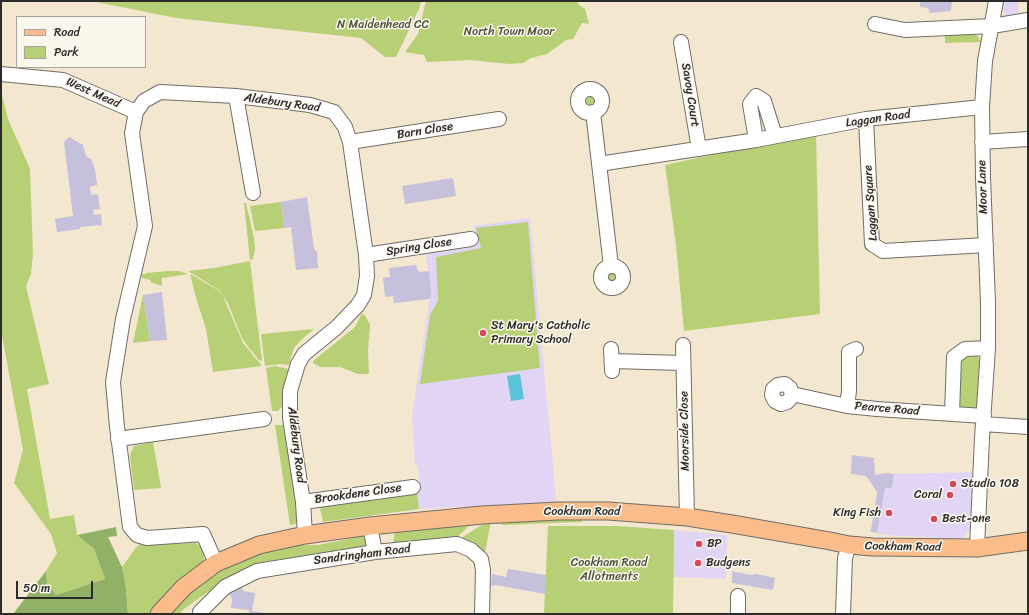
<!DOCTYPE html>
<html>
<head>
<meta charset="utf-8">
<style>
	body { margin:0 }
	#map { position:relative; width:1029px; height:615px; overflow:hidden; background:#f4e7d0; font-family:Sriracha,sans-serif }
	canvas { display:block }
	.frame { position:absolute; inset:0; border:2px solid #2b2b2b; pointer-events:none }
	.legend { position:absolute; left:16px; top:16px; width:130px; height:52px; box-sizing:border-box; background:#fbf7ec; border:1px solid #a8a59f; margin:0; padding:5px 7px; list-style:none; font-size:12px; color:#2b2b2b }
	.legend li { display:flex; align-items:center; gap:8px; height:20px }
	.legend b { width:20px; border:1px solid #a8a59f }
	.scale { position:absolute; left:16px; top:581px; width:77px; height:18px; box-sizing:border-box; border:2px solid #2b2b2b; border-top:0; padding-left:5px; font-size:12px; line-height:14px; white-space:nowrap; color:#2b2b2b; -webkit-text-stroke:3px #fbf7ec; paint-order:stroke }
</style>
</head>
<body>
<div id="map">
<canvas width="1029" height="615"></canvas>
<div class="frame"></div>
<ul class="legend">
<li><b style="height:5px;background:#f9bc8a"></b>Road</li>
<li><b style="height:11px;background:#b7d075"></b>Park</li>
</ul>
<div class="scale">50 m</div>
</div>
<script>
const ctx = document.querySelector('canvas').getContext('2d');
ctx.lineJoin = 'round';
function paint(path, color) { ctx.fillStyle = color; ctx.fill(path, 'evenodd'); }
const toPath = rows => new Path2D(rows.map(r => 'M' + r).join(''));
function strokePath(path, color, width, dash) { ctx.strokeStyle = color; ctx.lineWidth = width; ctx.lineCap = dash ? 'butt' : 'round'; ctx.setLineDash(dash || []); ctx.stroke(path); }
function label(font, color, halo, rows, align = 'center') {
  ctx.font = font + ' Sriracha,sans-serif'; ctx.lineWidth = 3; ctx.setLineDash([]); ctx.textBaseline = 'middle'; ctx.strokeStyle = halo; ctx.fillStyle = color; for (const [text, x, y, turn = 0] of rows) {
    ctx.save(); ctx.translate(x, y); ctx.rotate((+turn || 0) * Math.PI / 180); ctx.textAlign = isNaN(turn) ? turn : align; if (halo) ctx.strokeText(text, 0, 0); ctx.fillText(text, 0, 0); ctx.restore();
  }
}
const built = toPath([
	[1003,1,1018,1,1018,18,1008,19,1003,10],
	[530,218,556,498,554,502,419,509,417,492,420,491,419,480,418,465,415,465,412,416,431,291,426,254,476,247,474,226],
	[972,472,970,530,961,539,886,535,877,533,885,488,892,488,894,474],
	[674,530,727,535,726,579,673,577]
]);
const industrial = toPath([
	[920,1,952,1,951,11,930,13,928,8,920,7],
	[69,137,83,145,86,156,91,159,95,169,97,185,90,187,91,195,98,194,100,209,93,210,94,215,101,214,102,225,80,227,80,229,57,232,55,219,73,216,64,142],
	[453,178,456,196,405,204,402,186],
	[307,197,314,249,317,252,318,268,296,270,291,227,284,228,281,202],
	[416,265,418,271,420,272,429,271,431,291,430,299,394,303,393,296,385,297,383,278,390,277,389,268],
	[162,292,167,340,150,341,143,295],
	[852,455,874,458,875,475,886,473,894,474,892,488,885,488,877,533,869,531,871,530,877,494,876,490,866,476,851,474],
	[508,569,546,575,545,594,496,585,491,586,492,574,506,577],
	[732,571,751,575,757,574,775,578,773,590,732,583],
	[242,587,243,591,255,593,252,611,270,614,249,614,249,610,231,608,232,599,229,593]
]);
const green = toPath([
	[91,1,421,1,419,9,396,57,385,57,361,38,176,18],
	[426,1,577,1,579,5,585,9,589,24,582,23,573,39,566,40,547,54,531,58,523,63,509,64,470,60,427,62,424,55,405,52,418,34],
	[970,32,978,36,981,42,945,43,945,34],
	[1,91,8,119,30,169,33,253,31,274,26,286,49,384,27,389,50,519,74,515,77,535,94,549,105,579,56,595,47,583,46,571,57,553,51,534,14,483,23,450,1,330],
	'581 102a8 8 0 1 1 16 0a8 8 0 1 1-16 0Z',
	[816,132,820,314,684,331,676,245,665,165],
	[281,202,284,228,255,231,250,206],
	[244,203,246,203,254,238,255,248,253,259,250,260],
	[528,222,540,368,420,384,430,315,438,301,436,257,481,248,476,228],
	[250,261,262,360,260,361,249,348,242,338,228,303,219,290,188,271,214,268],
	'602 278a8 8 0 1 1 16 0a8 8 0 1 1-16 0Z',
	[168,271,179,271,188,274,162,278,162,286,150,282,151,280,142,278,141,274,146,274,146,273],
	[190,274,218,290,223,296,243,343,262,366,213,372,206,329,196,298],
	[143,295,150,341,133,343],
	[362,313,366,317,370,325,368,350,369,374,358,374,340,367,320,367,313,363,313,361,355,327],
	[314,329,301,340,294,348,290,360,290,365,280,364,265,366,261,334],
	[971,354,976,355,980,360,977,406,973,410,967,410,959,406,957,365,962,357],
	[275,366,289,369,284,404,278,411,272,411,266,368],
	[275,425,283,425,288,430,300,523,290,525],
	[153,442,161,488,134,490,130,455,134,446],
	[417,492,419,509,323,522,319,504],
	[502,519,580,519,582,522,502,525],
	[488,521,491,521,484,558,471,542,458,540],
	[473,522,455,539,393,546,395,530],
	[548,526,616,526,674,530,673,614,544,614],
	[363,536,367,540,367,548,268,561,248,567,205,594,184,609,179,614,168,614,187,594,215,571,240,558,291,545,318,545],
	[196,543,202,548,204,553,204,561,154,614,128,614,126,589,122,567,138,545]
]);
const forest = toPath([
	[116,527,117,536,108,537,122,567,126,589,128,614,13,614,46,571,47,583,56,595,105,579,94,549,77,535]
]);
const water = toPath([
	[520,374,524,399,511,401,507,376]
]);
const minor = toPath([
	[875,24,905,30,992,26,1028,20],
	[681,42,699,149],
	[1,74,63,80,136,112],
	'578 101a12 12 0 1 1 24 0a12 12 0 1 1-24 0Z',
	[236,96,253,193],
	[593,112,611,266],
	[866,119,872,244,883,251,986,245],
	[756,140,750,104,756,96,764,101,775,136],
	[350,142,499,119],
	[982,142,1028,139],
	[599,164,756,140,866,119,982,107],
	[366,255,471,239],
	'601 277a11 11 0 1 1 22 0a11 11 0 1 1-22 0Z',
	[683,345,687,517],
	[611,349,612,371],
	[612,361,683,363],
	[792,394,790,399,787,402,781,404,775,401,772,395,773,389,778,385,785,384,790,388,792,394,847,406,877,409,984,416],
	[847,406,849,391,849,352,856,349],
	[952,414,954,357,965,349,988,348],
	[983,424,1028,427],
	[118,439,264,419],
	[303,502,413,487],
	[370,526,375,552],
	[977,548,982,438,988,348,988,303,983,177,982,107,985,61,996,1],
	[216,563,203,534,147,538,137,535,130,527,117,427,113,382,123,319,145,226,132,133,136,112,144,101,160,92,236,96,310,105,334,112,345,127,350,142,366,255,367,276,364,295,358,305,337,327,304,354,298,364,290,391,290,418,303,502,305,535],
	[738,596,738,614],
	[200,614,200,612,225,587,257,571,375,552,457,544,471,550,481,559,483,570,482,614],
	[843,614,845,558,849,545]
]);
const major = toPath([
	[159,614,184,587,216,563,259,545,305,535,370,526,482,515,558,511,608,511,687,517,732,524,830,541,849,545,873,547,977,548,1028,541]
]);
const markers = [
	[483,333,4,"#d1495b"],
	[953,484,4,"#d1495b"],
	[950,495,4,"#d1495b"],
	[889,513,4,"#d1495b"],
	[934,519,4,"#d1495b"],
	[699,544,4,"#d1495b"],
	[698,563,4,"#d1495b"]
];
const parkNames = [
	["N Maidenhead CC",383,25],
	["North Town Moor",509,32],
	["Cookham Road",609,563],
	["Allotments",609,577]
];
const streetNames = [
	["West Mead",93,93,24],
	["Savoy Court",690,95,81],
	["Aldebury Road",282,103,8],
	["Laggan Road",878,119,-8],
	["Barn Close",425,131,-9],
	["Moor Lane",983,187,-92],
	["Laggan Square",871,203,-94],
	["Spring Close",419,247,-9],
	["Pearce Road",887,409,5],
	["Moorside Close",685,431,-91],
	["Aldebury Road",296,445,83],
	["Brookdene Close",358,494,-8],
	["Cookham Road",582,512],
	["Cookham Road",903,547,1],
	["Sandringham Road",362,555,-7]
];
const poiNames = [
	["St Mary's Catholic",491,326],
	["Primary School",491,340],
	["Studio 108",961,484],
	["Coral",942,495,"right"],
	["King Fish",881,513,"right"],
	["Best-one",942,519],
	["BP",707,544],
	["Budgens",706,563]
];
paint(built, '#e1d4f4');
paint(industrial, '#c5c0db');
paint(green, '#b7d075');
paint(forest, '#91b266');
paint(water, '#5bc3d8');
strokePath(minor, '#716d65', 16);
strokePath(major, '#716d65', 19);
strokePath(minor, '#fff', 14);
strokePath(major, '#f9bc8a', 17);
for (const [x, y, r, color] of markers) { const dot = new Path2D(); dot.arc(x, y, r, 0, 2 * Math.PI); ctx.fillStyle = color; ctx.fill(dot); strokePath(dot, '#fbf7ec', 1.5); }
label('12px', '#4e543e', '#fbf7ec', parkNames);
label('12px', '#2b2b2b', '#fbf7ec', streetNames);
label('12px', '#2b2b2b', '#fbf7ec', poiNames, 'left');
</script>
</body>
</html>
